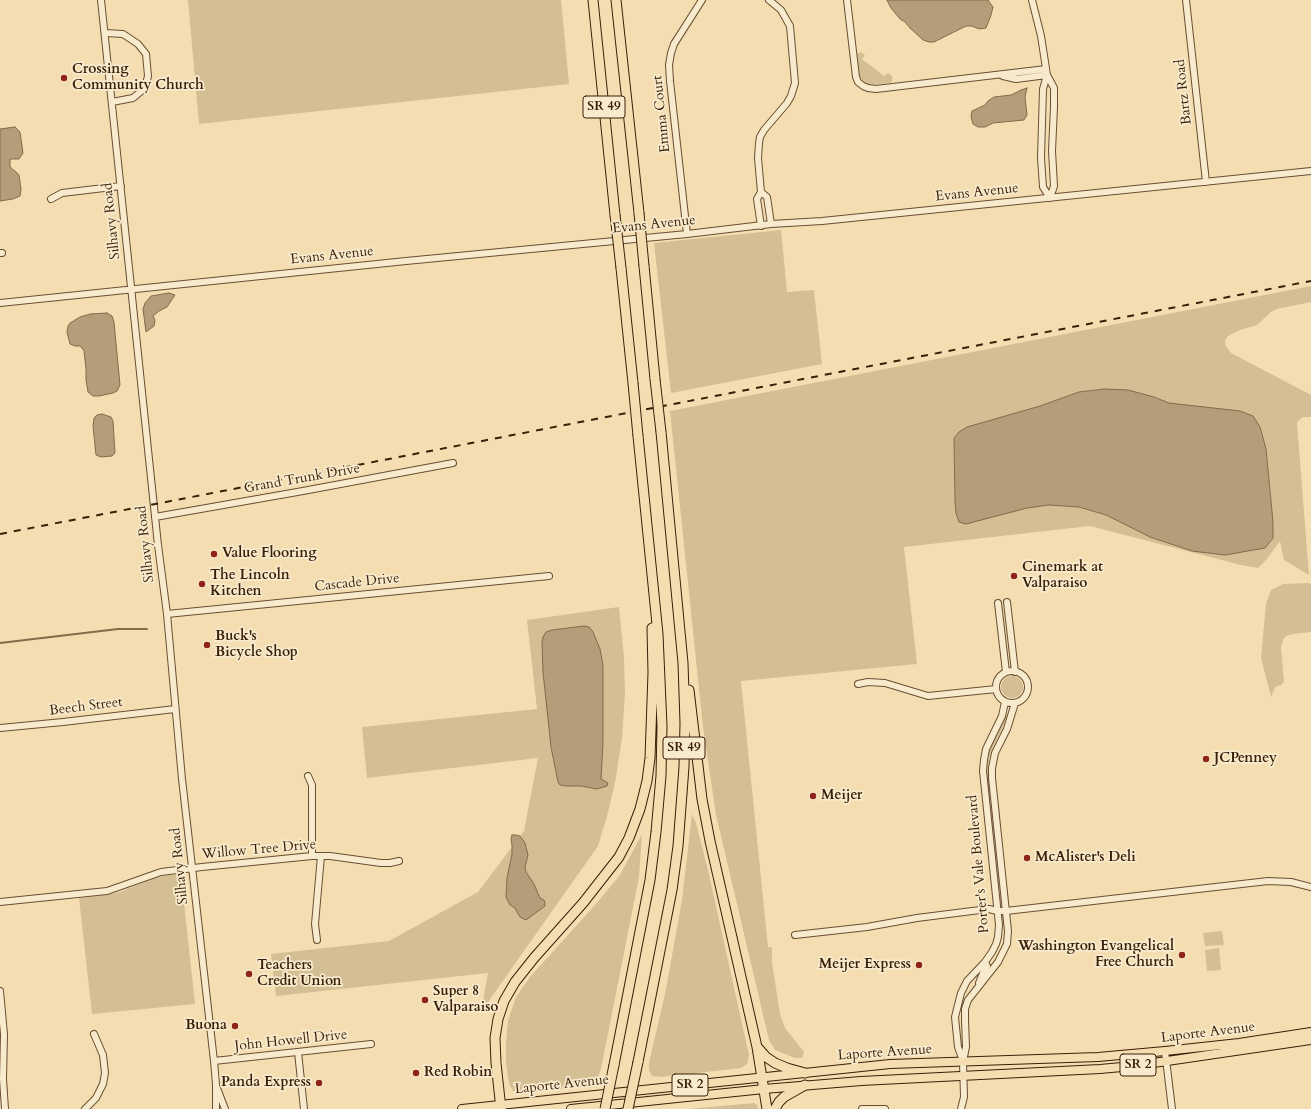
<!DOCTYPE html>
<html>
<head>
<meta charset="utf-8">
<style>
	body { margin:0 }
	canvas { display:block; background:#f4deb1 }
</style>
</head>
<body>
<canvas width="1311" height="1109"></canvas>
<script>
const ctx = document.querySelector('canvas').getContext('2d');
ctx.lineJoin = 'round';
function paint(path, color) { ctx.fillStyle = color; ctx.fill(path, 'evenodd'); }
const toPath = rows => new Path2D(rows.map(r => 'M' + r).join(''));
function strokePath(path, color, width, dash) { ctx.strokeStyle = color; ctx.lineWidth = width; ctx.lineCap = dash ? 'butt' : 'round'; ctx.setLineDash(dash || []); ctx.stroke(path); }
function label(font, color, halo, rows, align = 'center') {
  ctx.font = font + ' Cardo,serif'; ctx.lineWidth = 3.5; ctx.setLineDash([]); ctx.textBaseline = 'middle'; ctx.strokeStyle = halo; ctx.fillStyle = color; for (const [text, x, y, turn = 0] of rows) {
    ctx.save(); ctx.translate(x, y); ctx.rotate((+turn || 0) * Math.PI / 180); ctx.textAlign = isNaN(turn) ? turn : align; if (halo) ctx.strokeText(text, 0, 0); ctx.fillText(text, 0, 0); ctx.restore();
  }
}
const green = toPath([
	[188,0,561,0,569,84,199,124],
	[861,52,865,55,862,59,884,76,888,73,892,76,892,82,889,83,871,85,864,83,859,75,856,57,857,54],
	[781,230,787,292,814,290,822,364,671,393,654,243],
	[1311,286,1311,302,1277,309,1271,312,1257,325,1240,330,1228,336,1225,341,1226,346,1231,353,1311,395,1311,417,1303,417,1299,420,1297,423,1309,575,1284,560,1280,541,1266,560,1258,568,1241,565,1090,526,904,547,917,664,741,681,768,947,772,947,772,962,780,1014,785,1028,804,1052,802,1058,795,1058,775,1050,769,1040,716,815,703,727,670,411],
	[1104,389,1154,397,1266,449,1273,522,1273,538,1192,551,1150,537,1106,515,1079,507,1050,505,1027,508,955,501,954,438,967,427,1040,406,1079,392],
	[1308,583,1311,584,1311,632,1293,634,1286,636,1283,640,1281,647,1284,682,1281,685,1275,687,1271,697,1261,658,1266,604,1271,590,1283,584],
	[619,607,624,657,625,694,622,738,615,783,607,816,598,846,481,1012,488,973,276,996,271,954,389,941,478,892,524,831,538,758,367,778,362,727,537,709,527,620],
	'1001 687a11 11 0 1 1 22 0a11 11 0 1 1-22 0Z',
	[1006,715,1008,716,1007,719,993,747,989,758,988,771,990,794,988,794,986,769,988,755,993,742,1002,724],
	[692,814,696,823,708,870,749,1055,747,1064,741,1068,662,1077,652,1076,649,1070,649,1063,666,989,682,900],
	[642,834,639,877,601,1069,597,1080,590,1086,521,1093,513,1091,509,1084,506,1063,506,1043,508,1020,516,997,530,977,595,905,620,875],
	[169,875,181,875,195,1004,92,1014,79,898,107,895,120,892,152,879],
	[1222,931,1224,945,1205,946,1203,933],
	[1219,948,1221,970,1207,971,1205,950],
	[754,1103,757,1105,758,1109,688,1109]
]);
const water = toPath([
	[887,0,988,0,993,7,991,15,986,28,979,29,972,26,966,26,934,42,929,42,923,40,910,28,905,22,900,19,891,8,887,0],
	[1027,88,1025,97,1027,115,1024,120,993,123,985,127,978,127,973,124,971,117,972,111,985,105,988,101,994,97,1011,95,1021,90,1027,88],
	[15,127,20,132,23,153,19,159,10,159,10,166,11,168,16,172,19,175,21,189,20,196,13,199,0,201,0,129,15,127],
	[169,293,175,295,167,307,159,311,153,316,155,320,154,326,146,332,143,309,145,303,151,296,169,293],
	[107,313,112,316,114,322,120,385,117,391,113,393,99,396,93,396,88,392,86,380,86,369,84,351,82,348,80,346,75,346,70,344,67,332,68,326,70,323,80,317,90,314,107,313],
	[1104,389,1128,390,1154,397,1169,403,1240,411,1253,416,1260,427,1266,449,1273,522,1273,538,1265,548,1225,555,1192,551,1150,537,1106,515,1079,507,1049,505,1027,508,966,524,959,522,956,513,955,501,954,438,959,432,967,427,981,423,1040,406,1079,392,1104,389],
	[102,414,111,417,113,421,115,453,112,456,101,457,96,455,93,426,94,418,97,415,102,414],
	[584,626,589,627,593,632,600,649,603,665,603,743,601,779,608,783,607,786,597,789,581,786,566,786,560,785,558,782,551,747,543,672,542,642,543,637,546,632,552,630,584,626],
	[512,835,516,835,520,836,525,843,528,855,525,867,526,872,534,884,540,898,544,900,545,903,545,906,526,920,520,917,515,908,510,905,506,897,507,878,512,854,512,846,511,839,512,835]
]);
const stream = toPath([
	[0,643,118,629,147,629]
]);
const minor = toPath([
	[101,0,158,545,167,614,182,779,214,1061,216,1084,216,1109],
	[847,0,856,77,858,82,863,86,868,88,876,89,1046,69],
	[1032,0,1041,36,1047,75,1043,89,1041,158,1043,187,1050,198],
	[1186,0,1206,182],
	[105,33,123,34,138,44,146,54,148,76,145,88,133,98,112,102],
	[1047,75,1054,88,1054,107,1052,151,1054,186,1050,198],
	[1003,76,1016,79,1047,75],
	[761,192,767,197,771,224],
	[51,199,62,193,121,186],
	[761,226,757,199,761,192,758,158,759,143,760,137,764,130,787,103,791,96,795,83,790,26,781,10,769,0],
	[687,234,670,81,669,65,671,53,674,44,702,0],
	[0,253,2,253],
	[0,303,406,261,687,234,771,224,822,221,1311,171],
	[155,517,303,491,453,463],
	[1007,602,1015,672],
	[998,603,1006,672],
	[167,614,549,576],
	'996 687a16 16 0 1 1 32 0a16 16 0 1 1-32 0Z',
	[858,684,868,682,885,683,928,696,996,689],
	[0,728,63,722,175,709],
	[308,776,312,785,312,856],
	[0,902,107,891,161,872,202,867,312,856,330,856,381,863,390,863,399,861],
	[795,935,867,927,917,918,972,911,989,909,997,911,1006,911,1268,881,1291,882,1311,887],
	[317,940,315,924,321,856],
	[979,983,983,973,986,969,987,966,985,962],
	[0,991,4,1034,3,1079,5,1109],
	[1165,1051,1172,1109],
	[298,1052,304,1109],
	[214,1061,371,1044],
	[963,1061,958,1047,955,1017,961,993,967,981,985,962,992,952,996,944,998,937,999,925,983,771,984,760,986,749,1002,716,1005,702],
	[217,1088,225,1109],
	[85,1109,96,1098,103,1084,105,1073,103,1055,94,1034],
	[862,1109,885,1109],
	[961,1109,964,1097,963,1062,966,1047,965,1020,965,1009,968,1000,998,962,1007,944,1008,931,992,778,992,768,995,753,1007,729,1015,703]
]);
const major = toPath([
	[462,1109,890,1064,1098,1057,1165,1051,1239,1043,1311,1032],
	[571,1109,764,1089,861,1081,1100,1069,1133,1066,1311,1040]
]);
const highway = toPath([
	[593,0,615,215],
	[616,0,639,213],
	[644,266,655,379],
	[621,268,633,383],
	[689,690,702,799,710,841,757,1047,767,1109],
	[758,1048,766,1057,775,1063,787,1068,805,1073],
	[638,1062,672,890,678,846,684,767,685,723,683,663,661,432],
	[614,1065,650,880,656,832,661,776,662,726,658,634,638,436],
	[501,1109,496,1063,495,1038,498,1019,504,1001,515,982,534,958,583,903,619,857,629,838,640,809,647,781,650,758,653,673,652,628],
	[775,1109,779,1102,784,1097,805,1085]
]);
const rail = toPath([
	[0,534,1311,281]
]);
const highwayBridge = toPath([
	[639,213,644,266],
	[615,215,621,268],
	[655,379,661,432],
	[633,383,638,436],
	[605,1109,614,1065],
	[628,1109,638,1062]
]);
const markers = [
	[64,78,4,"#8f2418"],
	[214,554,4,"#8f2418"],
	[1014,576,4,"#8f2418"],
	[202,584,4,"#8f2418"],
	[207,645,4,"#8f2418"],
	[1206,759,4,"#8f2418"],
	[813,796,4,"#8f2418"],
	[1027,858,4,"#8f2418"],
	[1182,955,4,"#8f2418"],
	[919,965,4,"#8f2418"],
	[249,974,4,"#8f2418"],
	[425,1000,4,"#8f2418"],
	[235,1026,4,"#8f2418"],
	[416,1073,4,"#8f2418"],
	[319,1083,4,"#8f2418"]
];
const shields = [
	[604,107,42],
	[684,748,42],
	[1138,1065,36],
	[690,1085,36]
];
const shieldNames = [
	["SR 49",604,107],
	["SR 49",684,748],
	["SR 2",1138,1065],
	["SR 2",690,1085]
];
const poiNames = [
	["Crossing",72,70],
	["Community Church",72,86],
	["Value Flooring",222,554],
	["Cinemark at",1022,568],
	["Valparaiso",1022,584],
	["The Lincoln",210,576],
	["Kitchen",210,592],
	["Buck's",215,637],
	["Bicycle Shop",215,653],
	["JCPenney",1214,759],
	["Meijer",821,796],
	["McAlister's Deli",1035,858],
	["Washington Evangelical",1174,947,"right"],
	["Free Church",1174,963,"right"],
	["Meijer Express",911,965,"right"],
	["Teachers",257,966],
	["Credit Union",257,982],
	["Super 8",433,992],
	["Valparaiso",433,1008],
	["Buona",227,1026,"right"],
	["Red Robin",424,1073],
	["Panda Express",311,1083,"right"]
];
const streetNames = [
	["Bartz Road",1184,92,-96],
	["Emma Court",662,114,-96],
	["Evans Avenue",977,193,-6],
	["Silhavy Road",112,221,-96],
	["Evans Avenue",654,225,-6],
	["Evans Avenue",332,256,-6],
	["Grand Trunk Drive",302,479,-10],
	["Silhavy Road",146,544,-96],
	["Cascade Drive",357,583,-6],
	["Beech Street",86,707,-7],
	["Willow Tree Drive",259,850,-5],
	["Porter's Vale Boulevard",979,864,-95],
	["Silhavy Road",180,866,-96],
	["Laporte Avenue",1208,1033,-7],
	["John Howell Drive",291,1041,-6],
	["Laporte Avenue",885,1053,-4],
	["Laporte Avenue",562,1085,-6]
];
paint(green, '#d4be94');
paint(water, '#b49d78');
strokePath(water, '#836b4b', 1);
strokePath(stream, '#836b4b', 2);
strokePath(minor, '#684f32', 8);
strokePath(major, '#391f08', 10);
strokePath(highway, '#391f08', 11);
strokePath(minor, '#f8eacc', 6);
strokePath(major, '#f4deb1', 8);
strokePath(highway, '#f4deb1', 9);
strokePath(rail, '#391f08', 2, [7, 7]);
strokePath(highwayBridge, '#391f08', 11, []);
strokePath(highwayBridge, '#f4deb1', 9);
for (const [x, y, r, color] of markers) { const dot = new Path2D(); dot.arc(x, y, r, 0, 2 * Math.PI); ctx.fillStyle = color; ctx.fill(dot); strokePath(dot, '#f8eacc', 1.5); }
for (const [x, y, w] of shields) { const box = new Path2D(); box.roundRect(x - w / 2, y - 11, w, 22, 3); ctx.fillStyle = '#f8eacc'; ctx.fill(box); strokePath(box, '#391f08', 1); }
label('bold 13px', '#391f08', null, shieldNames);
label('bold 14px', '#391f08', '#f8eacc', poiNames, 'left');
label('14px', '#391f08', '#f8eacc', streetNames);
</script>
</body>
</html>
